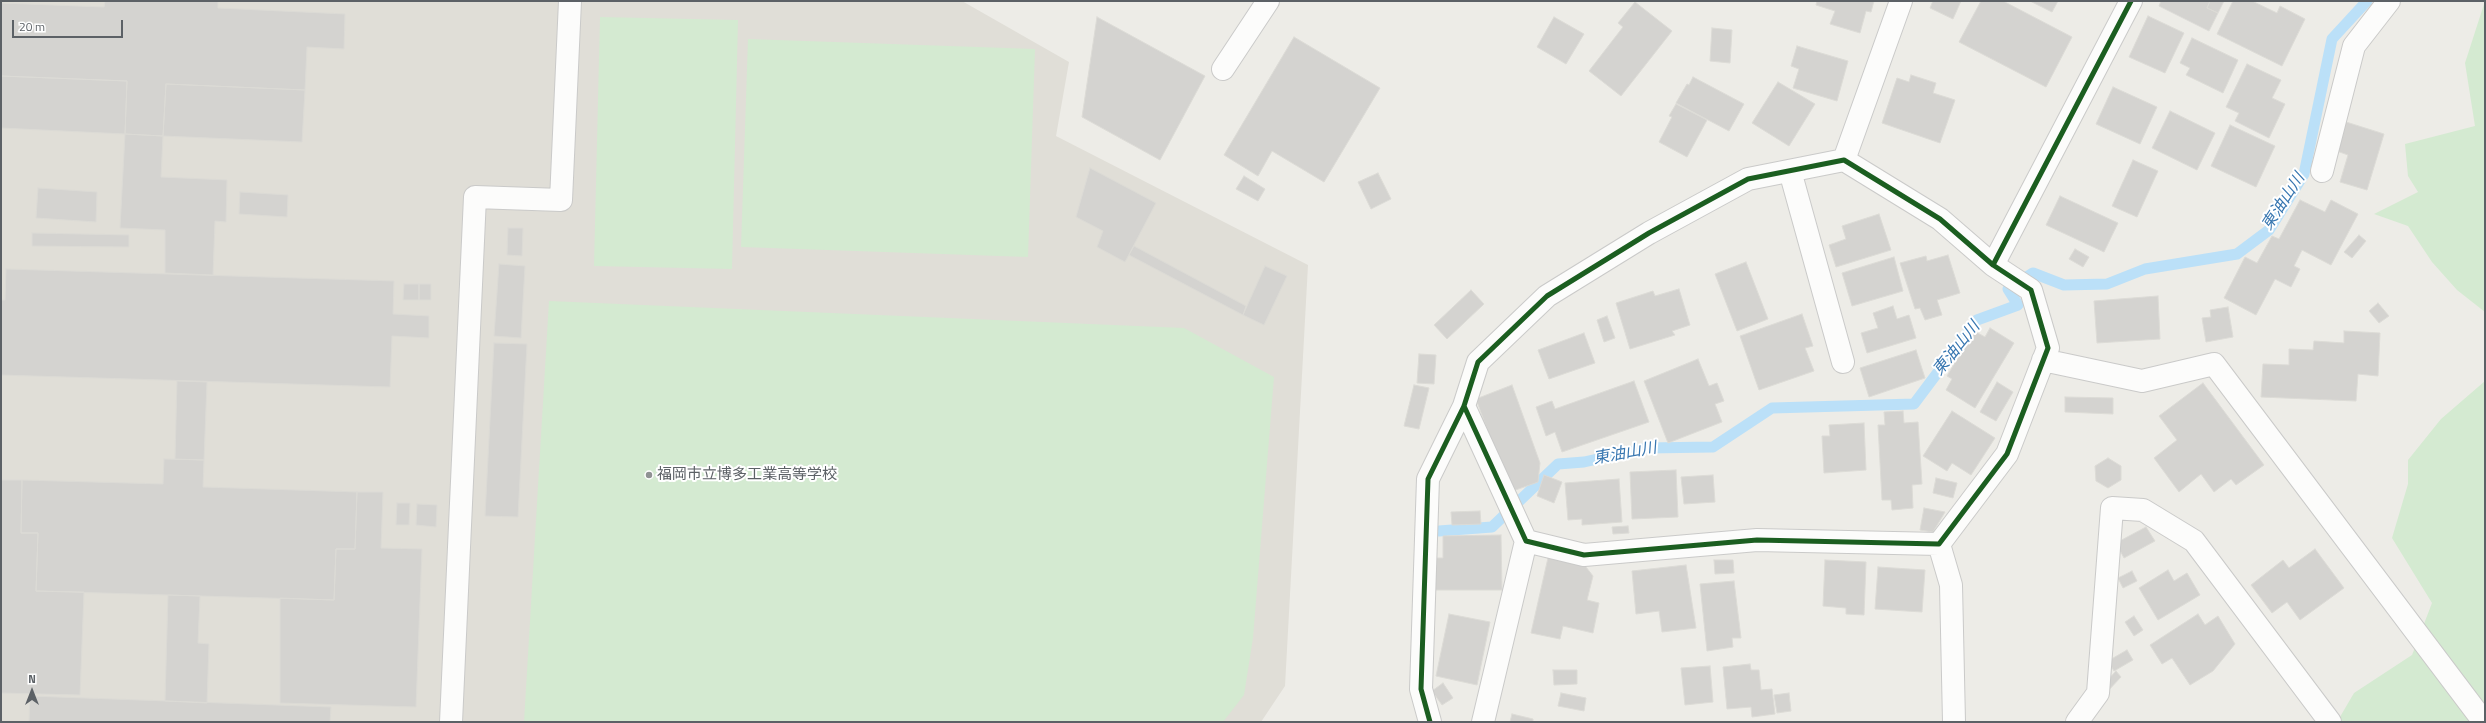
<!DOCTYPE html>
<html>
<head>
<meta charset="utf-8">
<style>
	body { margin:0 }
	#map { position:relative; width:2486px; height:723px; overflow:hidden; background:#edece7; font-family:"Titillium Web",sans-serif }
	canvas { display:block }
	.frame { position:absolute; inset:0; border:2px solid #5c6166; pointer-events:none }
	.north { position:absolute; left:12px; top:671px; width:40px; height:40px; -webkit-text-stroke:3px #fff; paint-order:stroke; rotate:0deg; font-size:11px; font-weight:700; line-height:16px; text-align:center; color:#5c6166 }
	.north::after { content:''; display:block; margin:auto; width:14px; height:18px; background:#5c6166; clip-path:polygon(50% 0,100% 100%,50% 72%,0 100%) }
	.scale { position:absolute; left:12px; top:20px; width:111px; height:18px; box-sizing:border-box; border:2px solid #5c6166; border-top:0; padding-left:5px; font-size:12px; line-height:14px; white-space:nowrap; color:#5c6166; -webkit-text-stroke:3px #fff; paint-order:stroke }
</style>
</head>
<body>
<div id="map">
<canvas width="2486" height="723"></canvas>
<div class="frame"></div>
<div class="north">N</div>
<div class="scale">20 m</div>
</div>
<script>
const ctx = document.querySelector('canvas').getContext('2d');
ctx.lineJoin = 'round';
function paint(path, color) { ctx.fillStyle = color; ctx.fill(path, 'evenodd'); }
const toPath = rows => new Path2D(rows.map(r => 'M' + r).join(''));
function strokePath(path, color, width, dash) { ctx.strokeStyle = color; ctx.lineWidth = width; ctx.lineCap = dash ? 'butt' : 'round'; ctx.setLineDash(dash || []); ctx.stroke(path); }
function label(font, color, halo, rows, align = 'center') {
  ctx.font = font + ' "Titillium Web","Noto Sans JP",sans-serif'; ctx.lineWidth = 4; ctx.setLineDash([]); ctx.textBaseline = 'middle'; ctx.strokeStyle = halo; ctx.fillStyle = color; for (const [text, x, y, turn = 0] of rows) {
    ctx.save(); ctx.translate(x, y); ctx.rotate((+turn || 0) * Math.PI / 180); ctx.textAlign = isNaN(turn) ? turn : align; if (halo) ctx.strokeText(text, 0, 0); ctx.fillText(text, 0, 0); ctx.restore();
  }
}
const education = toPath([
	[1,1,962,1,1069,62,1056,136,1308,265,1285,686,1261,722,1,722]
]);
const green = toPath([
	[2485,1,2485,312,2457,290,2432,262,2408,226,2374,214,2418,192,2408,176,2405,144,2475,126,2465,63],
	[600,17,738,20,732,269,594,266],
	[748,39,1035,49,1028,257,741,247],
	[549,301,1184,328,1274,377,1253,638,1244,695,1223,722,524,722],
	[2485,381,2485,722,2337,722,2354,693,2412,655,2432,603,2392,538,2408,484,2408,460,2441,419]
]);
const stream = toPath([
	[1439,531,1492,527,1558,464,1584,462,1647,448,1713,447,1772,408,1914,404,1977,320,2018,305,2008,289,2033,273,2064,285,2107,284,2145,269,2237,254,2269,230,2304,174,2332,39,2367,1]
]);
const building = toPath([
	[105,1,218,1,218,8,345,14,344,49,307,47,305,90,166,84,163,136,125,134,127,81,1,76,1,3,104,7,105,1],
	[1817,1,1874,1,1871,12,1866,11,1860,33,1830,24,1835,11,1816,5,1817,1],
	[1933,1,1961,1,1953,19,1930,8,1933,1],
	[1981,1,2003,1,2072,37,2046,87,1959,42,1981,1],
	[2030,1,2058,1,2052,12,2030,1],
	[2161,1,2210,1,2207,8,2218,13,2209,31,2159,6,2161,1],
	[2210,1,2224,1,2218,13,2207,8,2210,1],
	[2233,1,2252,1,2277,13,2280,6,2305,19,2282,66,2217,34,2233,1],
	[1635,2,1672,31,1621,96,1589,71,1623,27,1618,23,1635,2],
	[2148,16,2184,33,2165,73,2129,57,2148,16],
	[1097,17,1205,76,1160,160,1082,117,1097,17],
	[1554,17,1584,34,1566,64,1537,47,1554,17],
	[1712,28,1732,30,1730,63,1710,61,1712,28],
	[1294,37,1380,88,1324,182,1272,151,1258,176,1224,155,1294,37],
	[2192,38,2238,60,2223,93,2186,75,2190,68,2180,63,2192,38],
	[1797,46,1848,61,1837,101,1793,88,1799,69,1791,66,1797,46],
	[2247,64,2281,80,2272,98,2285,104,2269,138,2235,121,2239,113,2226,107,2247,64],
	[1911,75,1936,83,1933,93,1955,100,1940,143,1882,123,1897,78,1909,82,1911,75],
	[1,76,127,81,125,134,1,128,1,76],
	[1693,77,1744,104,1729,131,1676,103,1687,84,1689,85,1693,77],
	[1778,82,1815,104,1789,146,1752,123,1778,82],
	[166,84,305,90,302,142,163,136,166,84],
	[2113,87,2157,107,2140,144,2096,124,2113,87],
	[1676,104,1707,120,1687,157,1659,142,1672,117,1669,116,1676,104],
	[2170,111,2215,133,2197,170,2152,148,2170,111],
	[2343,121,2384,134,2367,190,2340,182,2348,155,2334,150,2343,121],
	[2230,125,2275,146,2256,187,2211,166,2230,125],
	[125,134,163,136,161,177,227,180,226,222,215,221,213,275,165,273,165,230,120,228,125,134],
	[2133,160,2158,171,2137,217,2112,206,2133,160],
	[1090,168,1156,203,1125,262,1097,247,1103,231,1076,217,1090,168],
	[1378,173,1391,199,1371,209,1358,182,1378,173],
	[1244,176,1265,189,1258,201,1236,189,1244,176],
	[38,188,97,192,96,222,36,218,38,188],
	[240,192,288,195,287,217,239,214,240,192],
	[2060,196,2118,223,2104,252,2046,225,2060,196],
	[2300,200,2325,212,2331,200,2358,214,2331,265,2302,250,2294,266,2300,269,2291,287,2275,279,2256,315,2224,298,2245,257,2257,263,2272,236,2279,239,2300,200],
	[1879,214,1891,250,1836,267,1829,245,1846,239,1842,226,1879,214],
	[508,228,523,228,522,256,507,255,508,228],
	[32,233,129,235,129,247,32,246,32,233],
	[2359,235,2366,241,2352,258,2344,252,2359,235],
	[1134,246,1246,306,1243,315,1129,255,1134,246],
	[2075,249,2089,257,2083,267,2069,259,2075,249],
	[1948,255,1960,293,1937,300,1942,315,1925,320,1920,308,1915,309,1900,263,1926,256,1927,261,1948,255],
	[1894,257,1903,291,1852,306,1842,273,1894,257],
	[1746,262,1768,319,1737,331,1715,274,1746,262],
	[499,264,525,266,521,338,494,336,499,264],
	[1265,266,1287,276,1264,325,1243,315,1265,266],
	[6,269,394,281,393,314,429,316,429,338,392,336,390,387,1,375,1,300,5,300,6,269],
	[404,284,419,284,419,300,403,300,404,284],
	[419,284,431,284,431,300,419,300,419,284],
	[1679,289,1690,325,1672,331,1675,335,1630,349,1616,303,1653,291,1655,296,1679,289],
	[1471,290,1484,304,1447,339,1434,325,1471,290],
	[2158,296,2160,339,2097,343,2094,301,2158,296],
	[2378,303,2389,316,2379,323,2369,311,2378,303],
	[1893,306,1897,319,1909,315,1916,338,1867,353,1861,333,1878,328,1873,313,1893,306],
	[2228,307,2233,337,2206,342,2202,318,2211,317,2210,310,2228,307],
	[1802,314,1813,346,1805,348,1814,371,1759,390,1740,336,1802,314],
	[1607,316,1615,338,1604,342,1597,320,1607,316],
	[1990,328,2014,343,1975,408,1946,390,1952,379,1947,376,1974,331,1985,337,1990,328],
	[2344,331,2380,333,2378,376,2358,374,2356,401,2261,397,2263,364,2289,365,2289,349,2313,350,2314,341,2344,343,2344,331],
	[1584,333,1595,363,1549,379,1538,350,1584,333],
	[494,343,527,344,518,517,485,516,494,343],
	[1916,350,1925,378,1869,397,1860,368,1916,350],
	[1419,354,1436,355,1434,384,1417,383,1419,354],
	[1698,359,1709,386,1717,383,1724,401,1715,404,1722,422,1668,443,1644,381,1698,359],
	[177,381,207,382,204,460,175,459,177,381],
	[1634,381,1649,422,1562,452,1555,432,1546,436,1536,407,1552,401,1555,409,1634,381],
	[1997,382,2013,392,1996,421,1980,412,1997,382],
	[2203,383,2264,465,2236,485,2231,479,2214,492,2201,474,2179,492,2154,458,2177,440,2159,416,2203,383],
	[1414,385,1429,388,1419,429,1404,426,1414,385],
	[1512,385,1540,463,1538,482,1510,492,1476,399,1512,385],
	[2065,397,2113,398,2113,414,2065,412,2065,397],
	[1903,411,1904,423,1918,422,1922,484,1912,485,1913,508,1892,510,1891,500,1882,500,1878,425,1885,425,1884,412,1903,411],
	[1952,411,1995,438,1971,475,1952,463,1947,471,1923,456,1952,411],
	[1864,423,1866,470,1824,473,1822,436,1830,436,1829,425,1864,423],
	[2108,458,2121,466,2121,480,2108,488,2096,481,2095,466,2108,458],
	[164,459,204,460,203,487,357,492,355,549,336,549,334,600,36,591,38,533,21,533,22,480,163,484,164,459],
	[1676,470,1678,517,1632,519,1630,472,1676,470],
	[1544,475,1562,482,1554,503,1537,496,1544,475],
	[1713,475,1715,502,1684,504,1681,477,1713,475],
	[1936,478,1957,483,1953,498,1933,493,1936,478],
	[1619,479,1622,522,1582,525,1582,519,1568,520,1565,483,1619,479],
	[1,480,22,480,21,533,38,533,36,591,84,592,80,695,1,693,1,480],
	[357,492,383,492,381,548,422,549,416,707,280,703,280,598,334,600,336,549,355,549,357,492],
	[397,503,410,503,409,525,396,525,397,503],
	[417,504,437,505,436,527,416,525,417,504],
	[1924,508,1945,512,1933,532,1920,530,1924,508],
	[1480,511,1481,524,1452,525,1451,512,1480,511],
	[1628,526,1629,533,1613,534,1612,527,1628,526],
	[2146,527,2155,541,2124,558,2116,543,2146,527],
	[1501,535,1502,590,1433,590,1433,558,1443,558,1443,536,1501,535],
	[1550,549,1586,567,1593,576,1587,600,1599,603,1593,633,1563,626,1560,639,1531,633,1550,549],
	[2315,549,2344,588,2300,620,2287,602,2272,613,2251,585,2283,560,2289,568,2315,549],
	[1714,560,1733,560,1734,573,1715,574,1714,560],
	[1825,560,1866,562,1864,615,1846,614,1846,608,1823,606,1825,560],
	[1686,565,1696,628,1662,632,1659,611,1636,614,1632,571,1686,565],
	[1878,567,1925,570,1922,612,1875,609,1878,567],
	[2168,570,2174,581,2187,573,2200,595,2158,620,2139,588,2168,570],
	[2132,571,2137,581,2123,588,2118,578,2132,571],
	[1734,581,1741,638,1732,638,1733,647,1707,651,1700,584,1734,581],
	[168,595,200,596,198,643,209,644,207,703,165,701,168,595],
	[1449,614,1490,622,1477,685,1436,676,1449,614],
	[2198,614,2205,625,2218,616,2235,644,2213,671,2190,685,2172,658,2162,664,2150,645,2198,614],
	[2134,616,2143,630,2134,636,2125,622,2134,616],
	[2127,650,2133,660,2114,671,2108,661,2127,650],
	[1750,664,1751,670,1759,670,1761,690,1772,689,1775,714,1752,717,1751,707,1727,709,1723,667,1750,664],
	[1710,666,1713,702,1685,705,1681,668,1710,666],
	[1553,670,1577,670,1577,684,1554,685,1553,670],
	[2116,671,2121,677,2106,693,2103,685,2116,671],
	[1443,683,1453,698,1442,705,1432,691,1443,683],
	[1561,693,1586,698,1584,711,1558,706,1561,693],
	[1789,693,1791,711,1777,713,1774,695,1789,693],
	[30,696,331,707,330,722,29,722,30,696],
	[1512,714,1533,719,1533,722,1510,722,1512,714]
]);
const minor = toPath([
	[1223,69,1268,1],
	[1844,160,1901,1],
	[1790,171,1843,362],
	[2322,171,2354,46,2389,1],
	[2043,360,2142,381,2214,364,2484,722],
	[1464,406,1526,541,1584,555,1757,540,1939,544,2007,454,2048,348,2031,290,1993,265],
	[1939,544,1951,585,1954,722],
	[451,722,475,197,561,200,570,1],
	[1430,722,1421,689,1428,479,1464,406,1478,362,1547,296,1649,233,1748,179,1844,160,1940,219,1993,265,2131,1],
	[1483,722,1526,541],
	[2077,722,2098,693,2112,508,2143,510,2194,541,2330,722]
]);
const cycleway = toPath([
	[1464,406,1526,541,1584,555,1757,540,1939,544,2007,454,2048,348,2031,290,1993,265],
	[1430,722,1421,689,1428,479,1464,406,1478,362,1547,296,1649,233,1748,179,1844,160,1940,219,1993,265,2131,1]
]);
const markers = [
	[649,475,4,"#8f9293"]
];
const poiNames = [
	["福岡市立博多工業高等学校",657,475]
];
const waterNames = [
	["東油山川",2284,202,-57],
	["東油山川",1957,349,-51],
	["東油山川",1625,454,-10]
];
paint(education, '#e0ded7');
paint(green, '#d4ead1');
strokePath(stream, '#bbe0f8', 11);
paint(building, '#d4d3d0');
strokePath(building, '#dcdbd6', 1);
strokePath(minor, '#cacac9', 24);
strokePath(minor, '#fcfcfb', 22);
strokePath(cycleway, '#1b5e20', 5);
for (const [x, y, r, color] of markers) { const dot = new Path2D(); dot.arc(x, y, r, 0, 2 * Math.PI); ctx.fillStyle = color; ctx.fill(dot); strokePath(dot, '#fff', 1.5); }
label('15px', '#5c6166', '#fff', poiNames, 'left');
label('italic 16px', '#3776b0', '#fff', waterNames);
</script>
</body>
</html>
